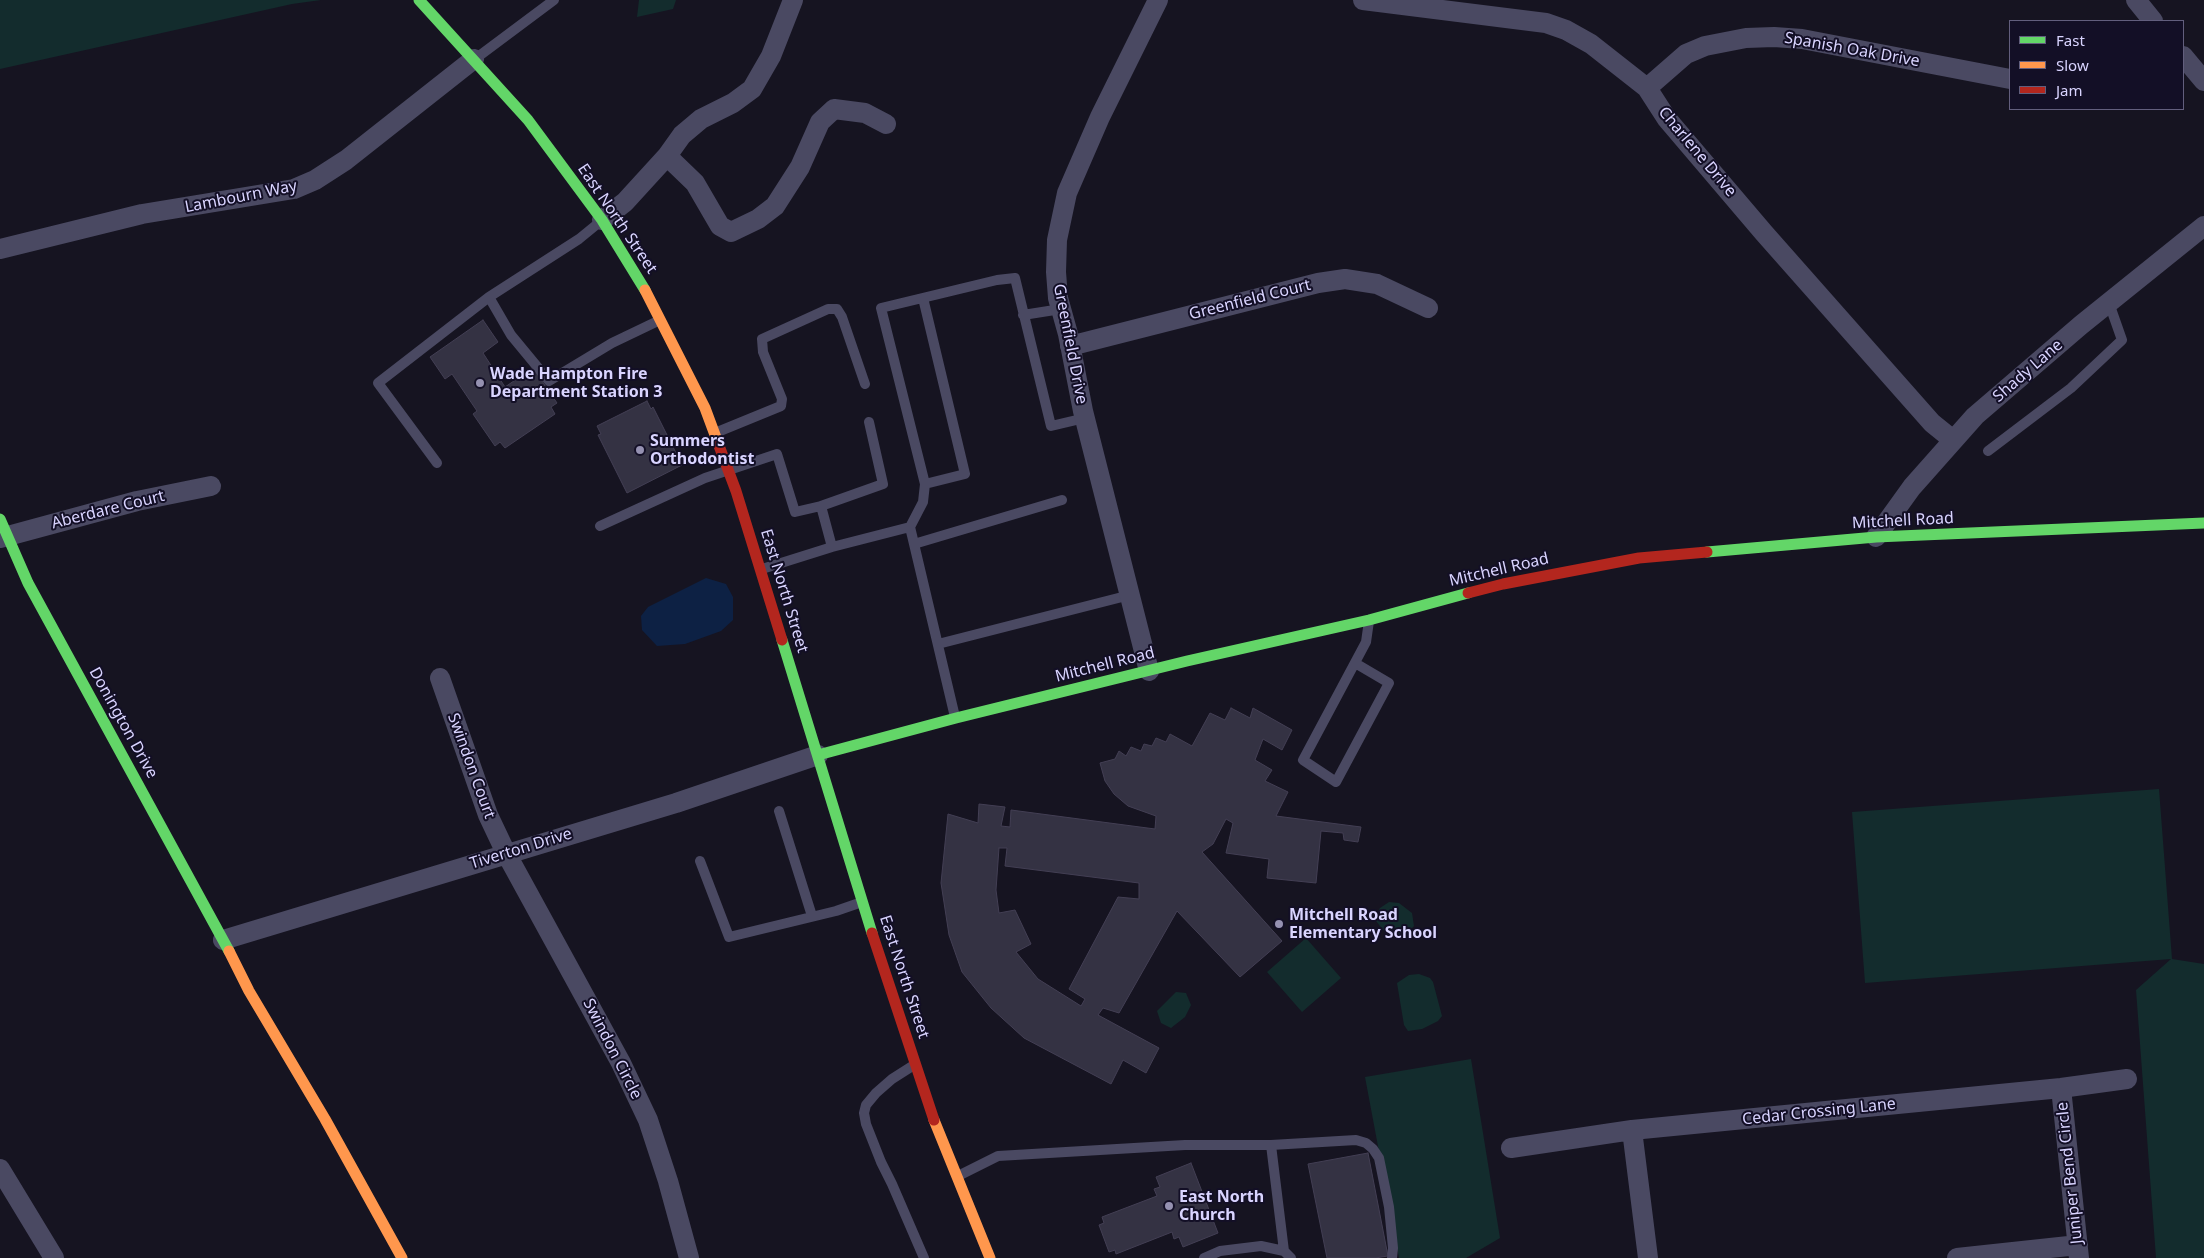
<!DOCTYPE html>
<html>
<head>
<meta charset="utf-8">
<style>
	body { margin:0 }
	#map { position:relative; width:2204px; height:1258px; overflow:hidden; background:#161421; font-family:"Noto Sans",sans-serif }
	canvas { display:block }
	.legend { position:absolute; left:2009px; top:20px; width:175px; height:90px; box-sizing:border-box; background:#130f26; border:1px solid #625e7d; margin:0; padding:6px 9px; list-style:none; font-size:15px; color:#d9d4ff }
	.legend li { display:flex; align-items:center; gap:10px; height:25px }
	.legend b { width:25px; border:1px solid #625e7d }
</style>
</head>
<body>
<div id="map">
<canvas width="2204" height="1258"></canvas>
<ul class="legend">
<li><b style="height:6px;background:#63d668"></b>Fast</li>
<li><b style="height:6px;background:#ff974d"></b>Slow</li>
<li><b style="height:6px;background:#b3261e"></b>Jam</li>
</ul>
</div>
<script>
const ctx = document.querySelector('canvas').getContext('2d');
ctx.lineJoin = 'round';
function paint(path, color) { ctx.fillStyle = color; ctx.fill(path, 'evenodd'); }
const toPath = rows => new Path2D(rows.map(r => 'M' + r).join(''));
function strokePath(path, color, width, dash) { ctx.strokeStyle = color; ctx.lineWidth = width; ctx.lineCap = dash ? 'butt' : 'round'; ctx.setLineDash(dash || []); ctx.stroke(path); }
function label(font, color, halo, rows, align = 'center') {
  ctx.font = font + ' "Noto Sans",sans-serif'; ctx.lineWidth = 4; ctx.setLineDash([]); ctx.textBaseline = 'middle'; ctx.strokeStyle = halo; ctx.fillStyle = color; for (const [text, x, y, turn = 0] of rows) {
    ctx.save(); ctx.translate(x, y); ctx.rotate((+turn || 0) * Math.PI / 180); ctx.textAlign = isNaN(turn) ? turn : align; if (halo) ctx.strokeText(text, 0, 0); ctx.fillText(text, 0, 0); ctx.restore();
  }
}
const green = toPath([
	[0,0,321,0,292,4,0,69],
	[639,0,676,0,673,9,637,17],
	[2159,789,2172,959,2204,964,2204,1258,2156,1258,2136,990,2171,959,1865,983,1852,812],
	[1389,902,1399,903,1412,913,1414,926,1405,935,1395,938,1388,936,1376,921,1376,914,1380,908],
	[1306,938,1341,978,1302,1012,1267,972],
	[1419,974,1430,978,1433,982,1442,1016,1438,1021,1422,1029,1408,1031,1404,1025,1397,983,1409,975],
	[1176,992,1186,993,1191,1005,1185,1017,1171,1028,1161,1023,1157,1011],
	[1471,1059,1500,1238,1466,1258,1399,1258,1365,1077]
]);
const water = toPath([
	[706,578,726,584,733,597,733,620,721,631,685,644,657,646,642,630,641,616,648,607]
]);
const building = toPath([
	[483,320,498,342,483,353,505,387,533,368,557,403,551,407,555,414,505,448,500,442,495,446,473,414,477,411,452,374,445,379,430,357,483,320],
	[647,401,651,409,653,407,682,465,627,493,598,435,601,434,597,426,647,401],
	[1231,708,1250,718,1253,708,1292,730,1282,750,1263,739,1255,760,1272,770,1265,781,1288,792,1276,816,1361,827,1358,842,1344,840,1343,833,1321,831,1316,883,1267,878,1269,859,1226,853,1233,823,1226,819,1213,844,1202,852,1282,941,1240,977,1177,911,1119,1013,1103,1008,1098,1015,1159,1048,1146,1073,1123,1060,1111,1084,1024,1038,991,1008,962,972,949,935,941,883,948,814,978,823,979,804,1005,807,1001,826,1010,827,1011,810,1155,829,1156,816,1128,806,1114,794,1105,781,1100,763,1115,759,1119,751,1126,756,1131,747,1141,751,1144,744,1152,746,1156,738,1166,742,1170,734,1192,746,1210,713,1225,720,1231,708],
	[999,848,1007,848,1005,866,1139,883,1139,899,1118,897,1069,989,1085,999,1081,1006,1038,979,1016,952,1031,944,1015,910,999,913,996,890,999,848],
	[1368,1153,1388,1256,1375,1258,1327,1258,1308,1164,1368,1153],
	[1191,1163,1218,1233,1183,1247,1179,1237,1174,1239,1172,1232,1116,1254,1115,1250,1109,1252,1099,1225,1104,1223,1102,1217,1157,1196,1154,1189,1160,1187,1156,1177,1191,1163]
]);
const lane = toPath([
	[475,59,554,0],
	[601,221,579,239,489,297,511,335,549,381,612,343,660,320],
	[923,298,965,474,925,484],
	[1023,315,1061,309],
	[715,433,781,406,782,399,763,352,762,339,828,309,837,309,842,317,865,384],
	[1988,451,2071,388,2122,340,2109,303],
	[437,463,378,383,489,297],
	[821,506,883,484,869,422],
	[600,526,705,478,777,454,795,512,821,506,832,547],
	[910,527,923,502,925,484,881,308,997,280,1015,278,1051,426,1085,418],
	[914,544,1062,500],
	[762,569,832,547,910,527,955,717],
	[938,644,1130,595],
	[1355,663,1389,683,1336,782,1303,760,1366,642,1369,621],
	[779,811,812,916],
	[700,861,729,937,836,911,862,902],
	[914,1065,892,1079,876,1093,866,1105,864,1113,866,1124,881,1162,892,1184,924,1258],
	[1271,1145,1356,1140,1366,1143,1373,1149,1379,1158,1389,1207,1393,1248,1392,1258],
	[958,1176,998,1156,1185,1145,1271,1145,1284,1251,1261,1246,1220,1251,1204,1258],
	[1284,1251,1291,1258]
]);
const street = toPath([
	[1363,0,1546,23,1566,30,1591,44,1647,88,1667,119,1764,233,1932,423,1953,440],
	[2136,0,2153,21],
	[2183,56,2204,81],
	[1647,88,1686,54,1705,46,1746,38,1774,37,1802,39,2010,79],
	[667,156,695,183,720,226,731,232,758,219,775,206,800,167,820,122,834,109,865,113,886,124],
	[602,220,625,202,667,156,682,135,701,119,733,103,752,89,771,56,793,0],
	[0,249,142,214,294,189,315,180,346,160,474,59],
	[1070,346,1318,283,1345,279,1377,284,1428,308],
	[1876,537,1912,487,1975,416,2081,325,2204,226],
	[0,538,137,501,211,486],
	[1149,671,1083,411,1068,334,1058,298,1056,272,1057,240,1067,193,1100,117,1158,0],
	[440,678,488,815,506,853,621,1063,648,1120,668,1181,689,1258],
	[223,940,676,803,818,755],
	[2061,1088,2079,1258],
	[1632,1130,1648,1258],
	[1511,1148,1632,1130,2061,1088,2127,1079],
	[0,1169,54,1258],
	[1957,1258,2078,1245]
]);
const fast = toPath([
	[419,0,528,120,602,220,645,290],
	[0,519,28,583,229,951],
	[1707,552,1876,537,2204,523],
	[782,640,872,933],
	[818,755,956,718,1187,661,1369,620,1468,593]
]);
const slow = toPath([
	[645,290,705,408,718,443],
	[229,951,249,991,325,1119,402,1258],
	[934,1120,990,1258]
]);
const jam = toPath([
	[718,443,736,491,782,640],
	[1468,593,1503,584,1639,558,1707,552],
	[872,933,934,1120]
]);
const markers = [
	[480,383,5,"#9591b1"],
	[640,450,5,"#9591b1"],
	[1279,924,5,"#9591b1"],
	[1169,1206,5,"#9591b1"]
];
const streetNames = [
	["Spanish Oak Drive",1852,50,10],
	["Charlene Drive",1697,152,50],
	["Lambourn Way",241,197,-11],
	["East North Street",617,219,56],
	["Greenfield Court",1250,300,-14],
	["Greenfield Drive",1070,344,79],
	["Shady Lane",2028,371,-41],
	["Aberdare Court",108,510,-14],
	["Mitchell Road",1903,521,-3],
	["Mitchell Road",1499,570,-13],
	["East North Street",784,591,73],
	["Mitchell Road",1105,665,-14],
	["Donington Drive",123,723,61],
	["Swindon Court",471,766,70],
	["Tiverton Drive",521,849,-17],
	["East North Street",904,977,72],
	["Swindon Circle",612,1049,63],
	["Cedar Crossing Lane",1819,1112,-6],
	["Juniper Bend Circle",2070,1173,-96]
];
const poiNames = [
	["Wade Hampton Fire",490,374],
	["Department Station 3",490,392],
	["Summers",650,441],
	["Orthodontist",650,459],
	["Mitchell Road",1289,915],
	["Elementary School",1289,933],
	["East North",1179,1197],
	["Church",1179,1215]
];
paint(green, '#132c2d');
paint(water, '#0d2144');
paint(building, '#343243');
strokePath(building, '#433f54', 1);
strokePath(lane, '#4a4962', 10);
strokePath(street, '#4a4962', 20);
strokePath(fast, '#63d668', 11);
strokePath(slow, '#ff974d', 11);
strokePath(jam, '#b3261e', 11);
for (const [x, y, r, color] of markers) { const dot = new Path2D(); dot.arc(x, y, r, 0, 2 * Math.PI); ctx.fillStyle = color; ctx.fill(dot); strokePath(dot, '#130f26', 2); }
label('16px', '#d9d4ff', '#130f26', streetNames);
label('bold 16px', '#d9d4ff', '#130f26', poiNames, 'left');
</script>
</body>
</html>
